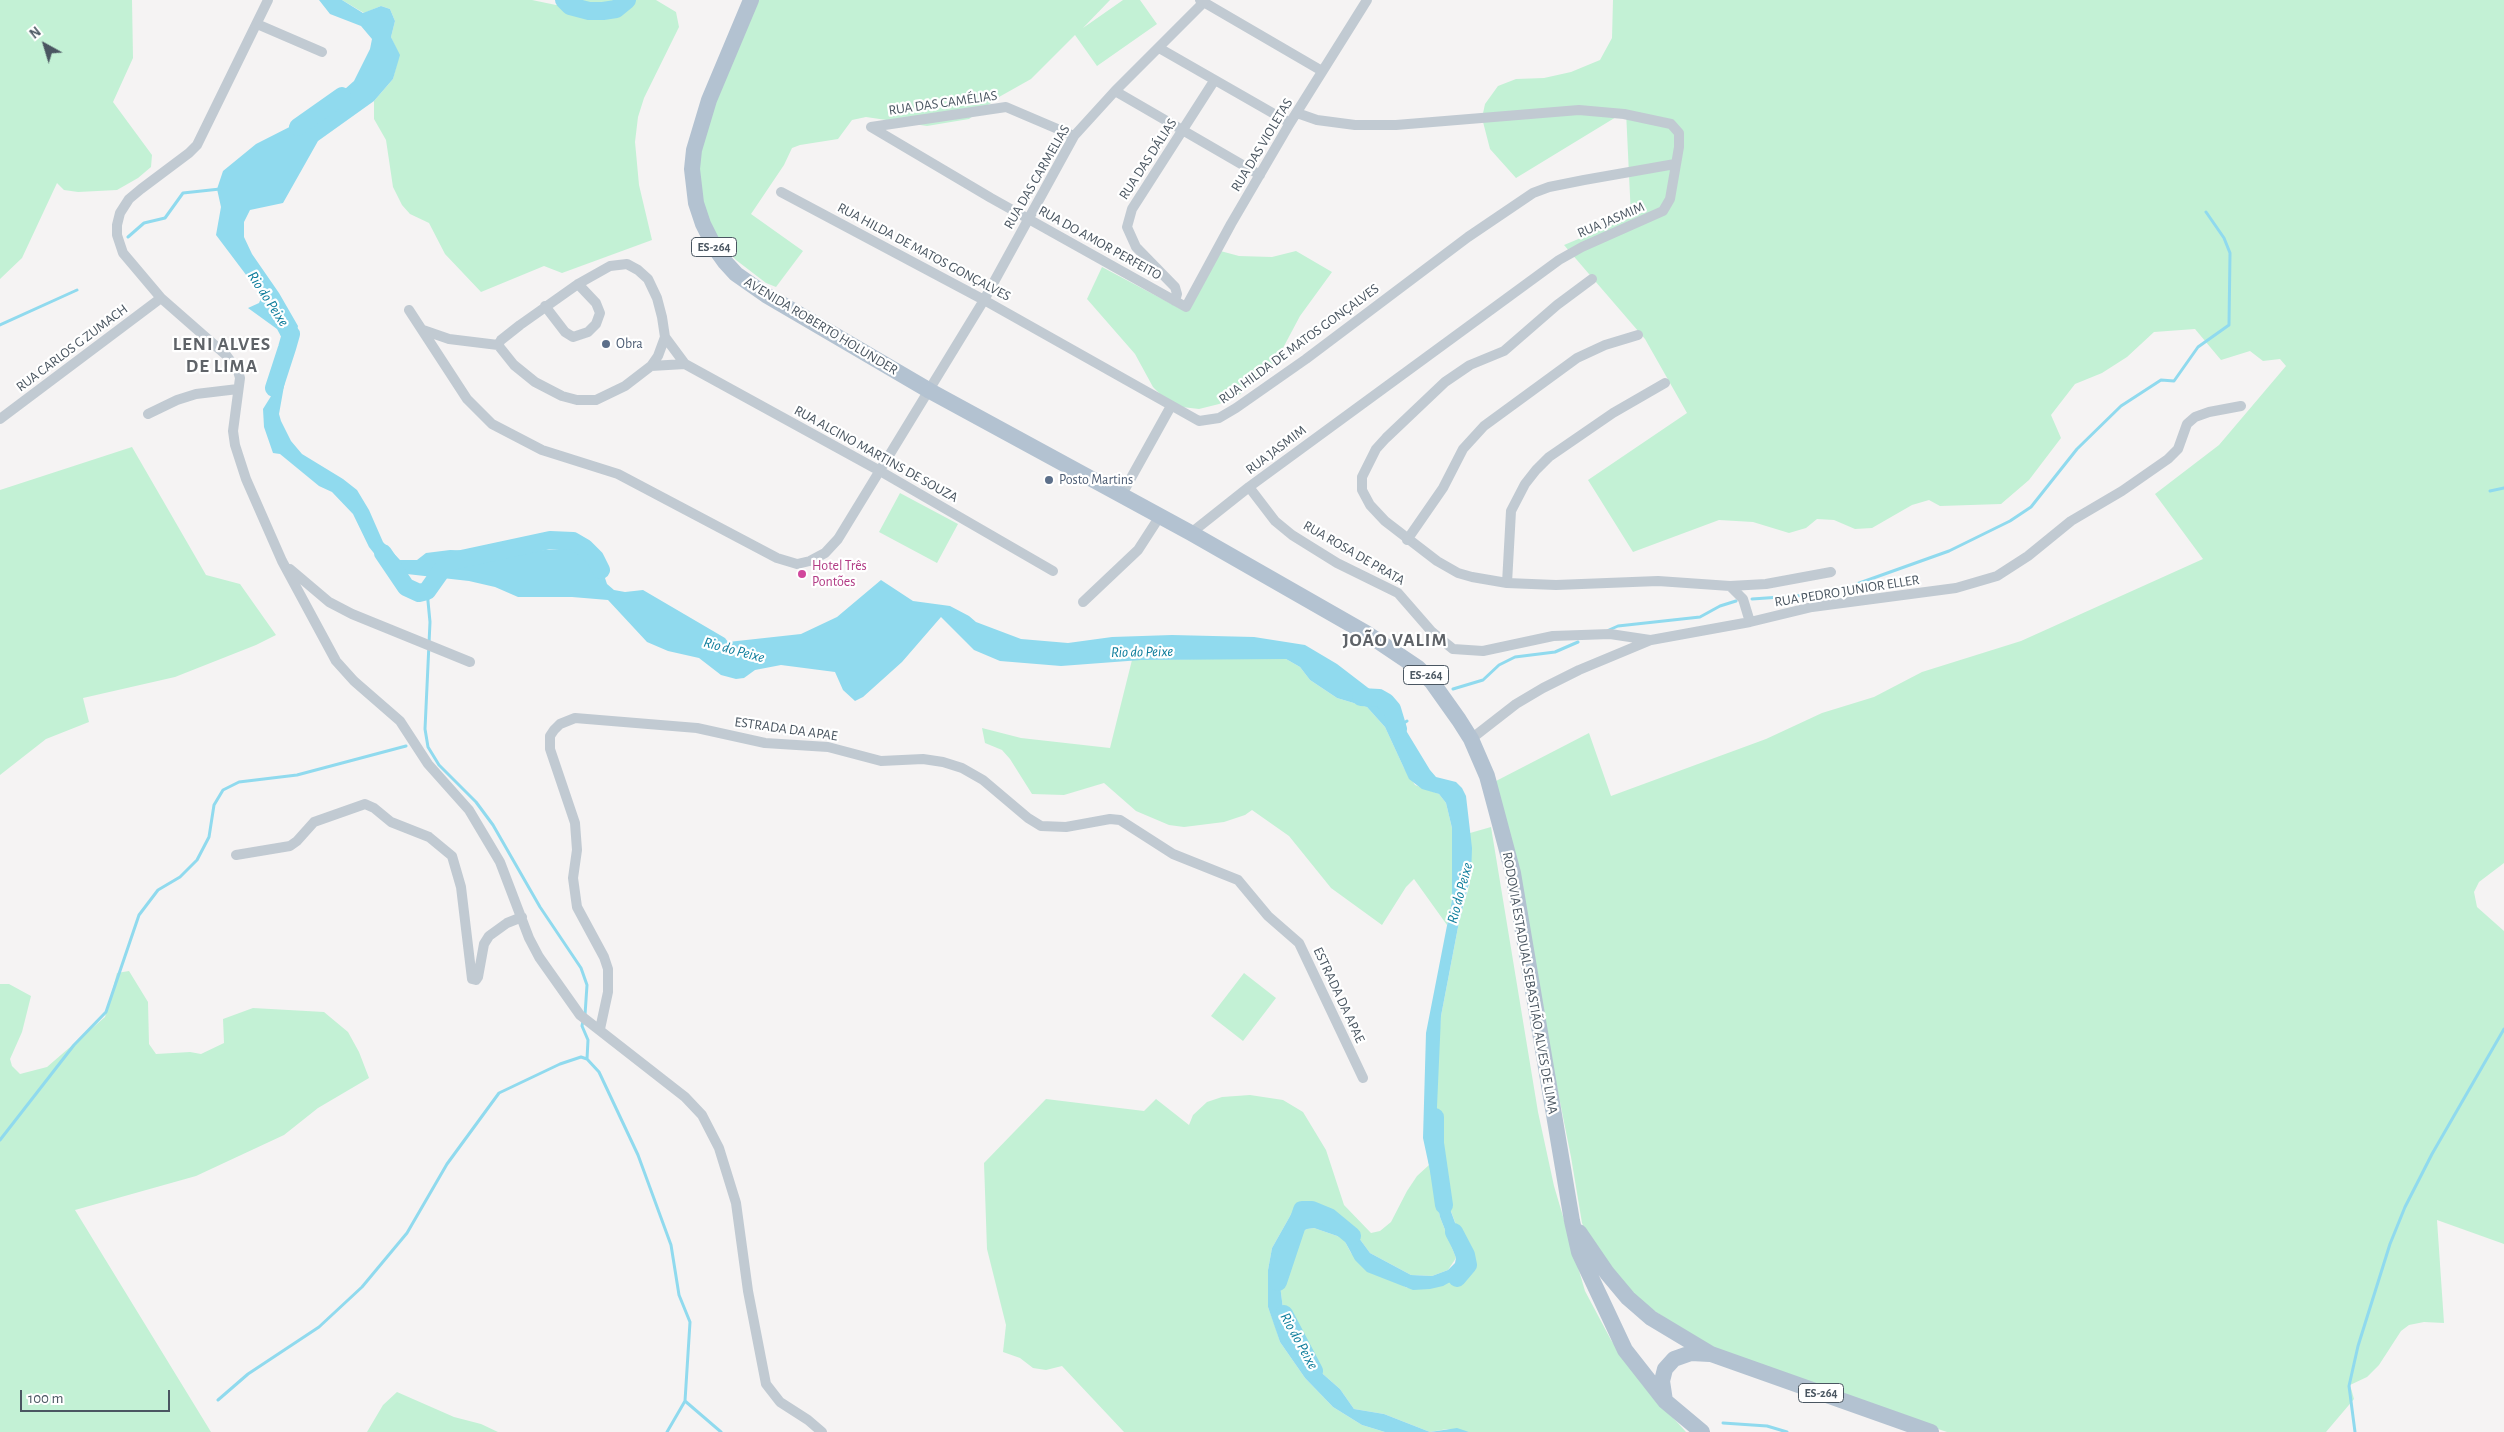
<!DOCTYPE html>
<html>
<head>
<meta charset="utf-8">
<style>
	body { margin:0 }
	#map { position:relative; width:2504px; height:1432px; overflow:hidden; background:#f5f3f3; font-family:"Alegreya Sans",sans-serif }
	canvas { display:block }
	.north { position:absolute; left:20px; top:20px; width:50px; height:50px; -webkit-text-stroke:4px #fff; paint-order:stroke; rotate:321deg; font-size:14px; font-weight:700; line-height:20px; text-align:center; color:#4a5661 }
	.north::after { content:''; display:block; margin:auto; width:18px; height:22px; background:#4a5661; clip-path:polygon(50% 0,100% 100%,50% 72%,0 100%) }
	.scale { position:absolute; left:20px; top:1390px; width:150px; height:22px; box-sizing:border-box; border:2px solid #4a5661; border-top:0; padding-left:6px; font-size:15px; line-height:18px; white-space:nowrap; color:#4a5661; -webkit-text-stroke:4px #fff; paint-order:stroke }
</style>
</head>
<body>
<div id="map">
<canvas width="2504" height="1432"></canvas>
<div class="north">N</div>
<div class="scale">100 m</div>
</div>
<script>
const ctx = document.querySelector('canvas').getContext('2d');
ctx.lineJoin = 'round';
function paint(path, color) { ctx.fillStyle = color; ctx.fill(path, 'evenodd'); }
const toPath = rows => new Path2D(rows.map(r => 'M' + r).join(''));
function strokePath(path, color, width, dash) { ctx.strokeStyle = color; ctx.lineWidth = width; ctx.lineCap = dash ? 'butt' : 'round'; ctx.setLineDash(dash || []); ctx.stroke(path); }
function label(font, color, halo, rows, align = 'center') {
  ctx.font = font + ' "Alegreya Sans",sans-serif'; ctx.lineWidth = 4.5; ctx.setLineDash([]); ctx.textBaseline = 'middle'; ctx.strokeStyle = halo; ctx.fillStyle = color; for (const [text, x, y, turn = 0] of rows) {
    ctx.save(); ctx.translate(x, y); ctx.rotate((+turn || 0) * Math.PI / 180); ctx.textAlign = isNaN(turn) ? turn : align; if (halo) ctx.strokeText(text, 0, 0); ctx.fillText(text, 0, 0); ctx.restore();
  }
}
const green = toPath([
	[0,0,132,0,133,58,113,102,152,155,151,167,138,178,117,190,78,192,64,190,57,183,22,258,0,279],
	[342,0,532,0,556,5,580,0,656,0,676,12,679,27,644,98,638,117,635,142,639,185,652,240,562,273,544,266,481,292,445,254,429,223,410,214,402,205,393,187,386,140,374,119,374,101,393,79,399,55,391,37,395,21,390,9,381,6,364,13],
	[752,0,1110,0,1083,28,1123,0,1140,0,1157,24,1097,66,1075,35,1031,79,999,97,969,119,927,126,866,117,852,120,838,139,800,145,792,148,784,165,751,214,803,251,776,287,766,283,736,260,712,235,686,179],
	[1613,0,2504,0,2504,863,2479,882,2474,892,2477,907,2504,931,2504,1244,2437,1220,2444,1323,2424,1322,2409,1325,2401,1331,2379,1365,2367,1377,2350,1385,2354,1399,2326,1432,1947,1432,1838,1396,1699,1342,1632,1295,1588,1238,1582,1223,1571,1157,1496,781,1589,733,1611,796,1766,739,1822,713,1874,697,1922,672,2021,641,2203,559,2155,494,2219,445,2286,366,2280,359,2263,361,2250,351,2221,360,2195,329,2154,332,2127,357,2102,373,2075,384,2051,415,2061,438,2029,480,2001,504,1940,506,1929,500,1912,505,1872,528,1855,529,1834,520,1817,519,1806,528,1789,533,1753,522,1719,520,1633,552,1588,480,1687,413,1645,339,1564,245,1631,217,1626,111,1516,178,1490,149,1482,118,1485,104,1498,86,1516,79,1544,78,1571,72,1600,60,1612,38],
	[1213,249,1239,256,1272,257,1296,251,1332,272,1300,316,1275,363,1237,397,1219,404,1199,409,1182,407,1162,396,1153,387,1135,354,1087,299,1102,267,1181,309],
	[132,447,206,575,240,584,276,635,256,645,175,677,83,698,89,722,46,739,0,775,0,490],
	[900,493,958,524,937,563,879,532],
	[1263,658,1286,659,1300,667,1310,680,1337,698,1367,707,1385,727,1404,768,1415,785,1439,794,1446,803,1452,828,1452,900,1447,925,1414,879,1406,887,1382,925,1331,888,1289,836,1252,810,1245,815,1224,822,1184,827,1169,825,1136,811,1104,783,1064,795,1032,794,1010,759,1002,750,985,743,982,728,1021,738,1110,748,1132,660],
	[1491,827,1538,1112,1554,1186,1585,1291,1611,1340,1641,1382,1686,1432,1469,1432,1447,1429,1430,1432,1384,1414,1354,1409,1340,1389,1307,1360,1283,1309,1280,1285,1286,1252,1292,1237,1307,1229,1314,1228,1343,1238,1351,1253,1407,1288,1470,1264,1438,1175,1435,1152,1438,1050,1441,1016,1459,922,1470,883,1470,833],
	[129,971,148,1002,149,1044,156,1054,190,1052,201,1054,224,1043,223,1019,253,1008,324,1012,348,1032,359,1052,369,1078,318,1108,284,1135,196,1176,75,1210,211,1432,0,1432,0,984,9,984,31,996,22,1032,10,1059,12,1066,20,1074,47,1067,105,1017,117,973],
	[1244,973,1276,998,1243,1041,1211,1016],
	[1250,1095,1283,1100,1303,1112,1326,1150,1344,1205,1371,1233,1380,1231,1391,1222,1407,1191,1417,1176,1429,1165,1440,1217,1456,1258,1448,1270,1432,1276,1411,1275,1370,1253,1351,1227,1298,1207,1294,1209,1272,1248,1268,1270,1268,1307,1275,1326,1280,1342,1305,1378,1333,1407,1362,1425,1385,1432,1124,1432,1062,1366,1046,1370,1033,1368,1020,1358,1003,1352,1006,1325,987,1249,984,1163,1046,1099,1144,1111,1156,1099,1189,1125,1193,1115,1207,1102,1222,1097],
	[397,1392,454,1417,481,1424,498,1432,367,1432,383,1405]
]);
const water = toPath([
	[319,0,342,0,363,13,381,6,390,9,395,21,391,37,400,55,393,79,374,101,318,141,283,203,250,210,244,222,244,237,252,254,279,293,298,326,284,386,279,414,281,421,291,441,302,454,343,479,357,490,369,510,383,542,400,560,417,560,426,553,450,550,515,552,574,548,592,553,599,560,607,584,614,590,625,592,643,590,725,638,728,642,801,634,837,617,881,580,913,601,950,606,969,616,976,622,1021,639,1068,643,1112,637,1172,635,1254,637,1305,645,1337,664,1380,697,1393,709,1430,770,1436,777,1456,782,1462,788,1466,796,1472,848,1471,876,1459,922,1441,1016,1435,1152,1441,1184,1470,1264,1461,1276,1443,1286,1430,1289,1413,1290,1367,1272,1355,1260,1343,1238,1314,1228,1307,1229,1292,1237,1286,1252,1280,1285,1283,1309,1307,1360,1340,1389,1354,1409,1384,1414,1430,1432,1457,1428,1469,1432,1385,1432,1362,1425,1333,1407,1305,1378,1280,1342,1268,1307,1268,1270,1272,1248,1294,1209,1298,1207,1351,1227,1370,1253,1411,1275,1432,1276,1448,1270,1455,1263,1456,1258,1440,1217,1423,1138,1426,1033,1452,900,1452,828,1446,803,1439,794,1422,789,1409,779,1385,727,1367,707,1337,698,1310,680,1300,667,1286,659,1141,660,1061,666,1000,661,974,650,941,617,902,662,863,697,855,701,843,690,835,672,781,665,755,670,744,678,736,679,721,675,699,658,668,651,647,642,608,600,572,597,518,597,495,587,469,581,389,572,369,547,353,514,332,492,319,486,280,454,273,453,264,427,263,409,273,393,273,376,283,363,286,354,284,342,277,329,248,308,259,303,262,296,216,235,221,207,217,189,223,171,256,144,319,112,354,81,370,49,372,39,361,26,330,14]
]);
const stream = toPath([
	[128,237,144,223,165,218,183,193,220,189],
	[0,325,77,290],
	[2490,491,2504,488],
	[427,591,430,622,425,729,428,747,439,765,476,802,493,825,540,907,581,968,587,985,585,1015],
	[1752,599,1810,595,1851,586,1949,551,2010,521,2031,507,2077,449,2121,406,2161,380,2174,381,2198,347,2229,325,2230,253,2224,238,2206,212],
	[1609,630,1618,626,1700,617,1720,606,1736,601],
	[1453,689,1483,680,1499,665,1515,657,1555,652,1578,642],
	[1399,726,1407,721],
	[583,1021,582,1026,588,1040,587,1059],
	[0,1140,74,1045,106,1012,139,915,158,890,180,877,197,860,209,837,214,805,223,790,239,782,297,775,406,746],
	[218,1400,248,1374,319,1327,362,1287,407,1233,447,1164,499,1093,560,1064,581,1057,587,1059,599,1072,638,1155,671,1245,679,1295,690,1322,685,1401,667,1432],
	[685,1401,721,1432],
	[1723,1423,1767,1426,1787,1432],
	[2355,1432,2349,1386,2358,1346,2390,1244,2405,1207,2432,1154,2504,1029]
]);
const river = toPath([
	[564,0,570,6,589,11,603,11,616,9,627,0],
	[298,127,342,96],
	[274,388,287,348,291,334,289,332],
	[383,553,406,587,419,593,427,591,444,567,452,561,550,540,573,541,585,548,595,558,601,570],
	[1361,697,1379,698,1386,702,1392,709,1398,729],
	[1435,1117,1435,1143,1444,1205],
	[1454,1232,1466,1255,1468,1265,1457,1278],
	[1278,1282,1302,1210,1312,1210,1329,1217,1352,1236],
	[1284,1314,1314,1371]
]);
const minor = toPath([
	[268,0,197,145,189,153,141,189,129,199,120,213,117,225,117,235,123,253,161,298,226,355,238,371,240,378,233,431,235,445,246,479,282,561,336,661,354,681,400,721,428,764,469,810,500,862,529,938,539,957,580,1015,685,1097,702,1115,719,1148,736,1203,748,1291,766,1384,780,1402,808,1420,822,1432],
	[1200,0,1322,71],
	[257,24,322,52],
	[1159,48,1290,123],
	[1115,91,1260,175],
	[871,127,991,198,1186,307,1231,224,1290,123,1367,0],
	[871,127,1006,107,1074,136],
	[781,192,984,300,1199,421,1219,418,1236,408,1306,359,1468,237,1533,193,1549,187,1584,180,1675,164],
	[1592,279,1557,305,1504,351,1470,365,1445,382,1386,438,1376,449,1362,477,1362,490,1370,505,1385,521,1437,561,1458,573,1472,577,1507,583,1556,585,1658,581,1730,586,1766,584,1831,572],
	[1175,301,1177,294,1175,287,1136,247,1127,227,1132,209,1214,81],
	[545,306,565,332,573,337,588,332,596,324,600,313,596,303,578,284],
	[409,310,467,399,492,424,542,450,618,474,777,558,797,564,810,561,825,553,838,539,984,300,1074,136,1115,91,1203,3],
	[423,330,449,339,498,345],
	[665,337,685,364,880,471,1053,571],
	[651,366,658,356,665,337,662,317,657,298,648,279,638,270,627,264,610,266,578,284,520,325,501,340,498,345,514,365,535,382,562,396,577,400,596,400,625,386,651,366,685,364],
	[148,414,177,400,196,394,238,389],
	[0,419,161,298],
	[1249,487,1275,521,1292,535,1337,563,1398,593,1432,632,1453,649,1483,651,1553,636,1610,634,1650,640],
	[1121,496,1171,406],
	[1191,533,1249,487,1559,260,1582,247,1663,211,1670,199,1679,147,1679,133,1671,124,1624,114,1579,110,1396,125,1355,125,1317,120,1297,113],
	[1407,540,1443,488,1463,449,1484,426,1577,358,1605,345,1638,335],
	[290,569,329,602,352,614,470,662],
	[1507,583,1511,511,1525,484,1536,470,1549,457,1613,413,1665,383],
	[1730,586,1743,599,1750,622],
	[1083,602,1138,550,1160,516],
	[1471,739,1516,704,1543,688,1579,670,1651,640,1750,622,1812,607,1956,588,1997,576,2028,556,2071,521,2122,491,2168,459,2178,449,2187,424,2195,417,2209,412,2241,406],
	[236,855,290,846,297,841,314,822,365,804,374,808,391,822,429,837,452,856,461,887,472,979,476,980,478,977,484,944,489,936,507,923,522,917],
	[600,1029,608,992,608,969,604,957,577,907,573,878,577,850,575,823,550,749,550,736,554,730,560,724,575,718,697,728,765,743,828,747,881,761,923,759,943,762,962,768,983,780,1028,818,1041,826,1066,827,1110,819,1120,820,1173,854,1238,880,1268,916,1299,943,1363,1078]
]);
const primary = toPath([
	[751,0,709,100,694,150,692,169,696,203,703,224,715,248,725,262,736,274,766,295,930,391,1191,533,1366,633,1418,668,1432,682,1459,720,1471,739,1487,776,1513,873,1572,1221,1579,1252,1625,1350,1665,1401,1702,1432],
	[1579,1232,1607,1273,1628,1298,1651,1318,1711,1354,1931,1432],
	[1665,1401,1662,1381,1665,1369,1674,1359,1691,1353,1710,1354]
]);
const markers = [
	[606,344,5,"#5c6f8a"],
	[1049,480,5,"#5c6f8a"],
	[802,574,5,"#d1479c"]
];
const shields = [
	[714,247,45],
	[1426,675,45],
	[1821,1393,45]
];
const shieldNames = [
	["ES-264",714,247],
	["ES-264",1426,675],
	["ES-264",1821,1393]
];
const streetNames = [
	["RUA DAS CAMÉLIAS",943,103,-8],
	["RUA DAS VIOLETAS",1262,145,-59],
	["RUA DAS DÁLIAS",1148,159,-57],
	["RUA DAS CARMELIAS",1037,177,-60],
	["RUA JASMIM",1611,220,-23],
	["RUA DO AMOR PERFEITO",1100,243,29],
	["RUA HILDA DE MATOS GONÇALVES",924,252,28],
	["AVENIDA ROBERTO HOLUNDER",821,326,31],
	["RUA HILDA DE MATOS GONÇALVES",1299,344,-36],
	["RUA CARLOS G ZUMACH",72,348,-37],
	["RUA JASMIM",1276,450,-37],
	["RUA ALCINO MARTINS DE SOUZA",876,454,29],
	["RUA ROSA DE PRATA",1354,553,30],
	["RUA PEDRO JUNIOR ELLER",1847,591,-9],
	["ESTRADA DA APAE",786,729,8],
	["RODOVIA ESTADUAL SEBASTIÃO ALVES DE LIMA",1530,983,80],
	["ESTRADA DA APAE",1339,995,65]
];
const serviceNames = [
	["Obra",616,344],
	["Posto Martins",1059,480]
];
const hotelNames = [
	["Hotel Três",812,566],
	["Pontões",812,582]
];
const waterNames = [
	["Rio do Peixe",268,299,57],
	["Rio do Peixe",734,650,15],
	["Rio do Peixe",1142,652,-1],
	["Rio do Peixe",1460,893,-75],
	["Rio do Peixe",1299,1341,61]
];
const districtNames = [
	["LENI ALVES",222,344],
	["DE LIMA",222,366],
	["JOÃO VALIM",1395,640]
];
paint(green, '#c3f1d5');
paint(water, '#90daee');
strokePath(stream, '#90daee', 3);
strokePath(river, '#90daee', 18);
strokePath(minor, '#c1cad2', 10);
strokePath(primary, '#b3c2d1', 16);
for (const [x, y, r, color] of markers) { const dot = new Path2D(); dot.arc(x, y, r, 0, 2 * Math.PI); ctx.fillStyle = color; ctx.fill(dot); strokePath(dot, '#fff', 2); }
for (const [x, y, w] of shields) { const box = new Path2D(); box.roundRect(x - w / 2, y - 9.5, w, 19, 4); ctx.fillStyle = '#fff'; ctx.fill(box); strokePath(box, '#4a5661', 1); }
label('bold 12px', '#4a5661', null, shieldNames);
label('14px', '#4a5661', '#fff', streetNames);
label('14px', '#4e5e75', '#fff', serviceNames, 'left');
label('14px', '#b23c85', '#fff', hotelNames, 'left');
label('italic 15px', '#0c7c9b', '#fff', waterNames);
ctx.letterSpacing = '1px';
label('bold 19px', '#5f6368', '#fff', districtNames);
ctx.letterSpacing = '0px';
</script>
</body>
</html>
